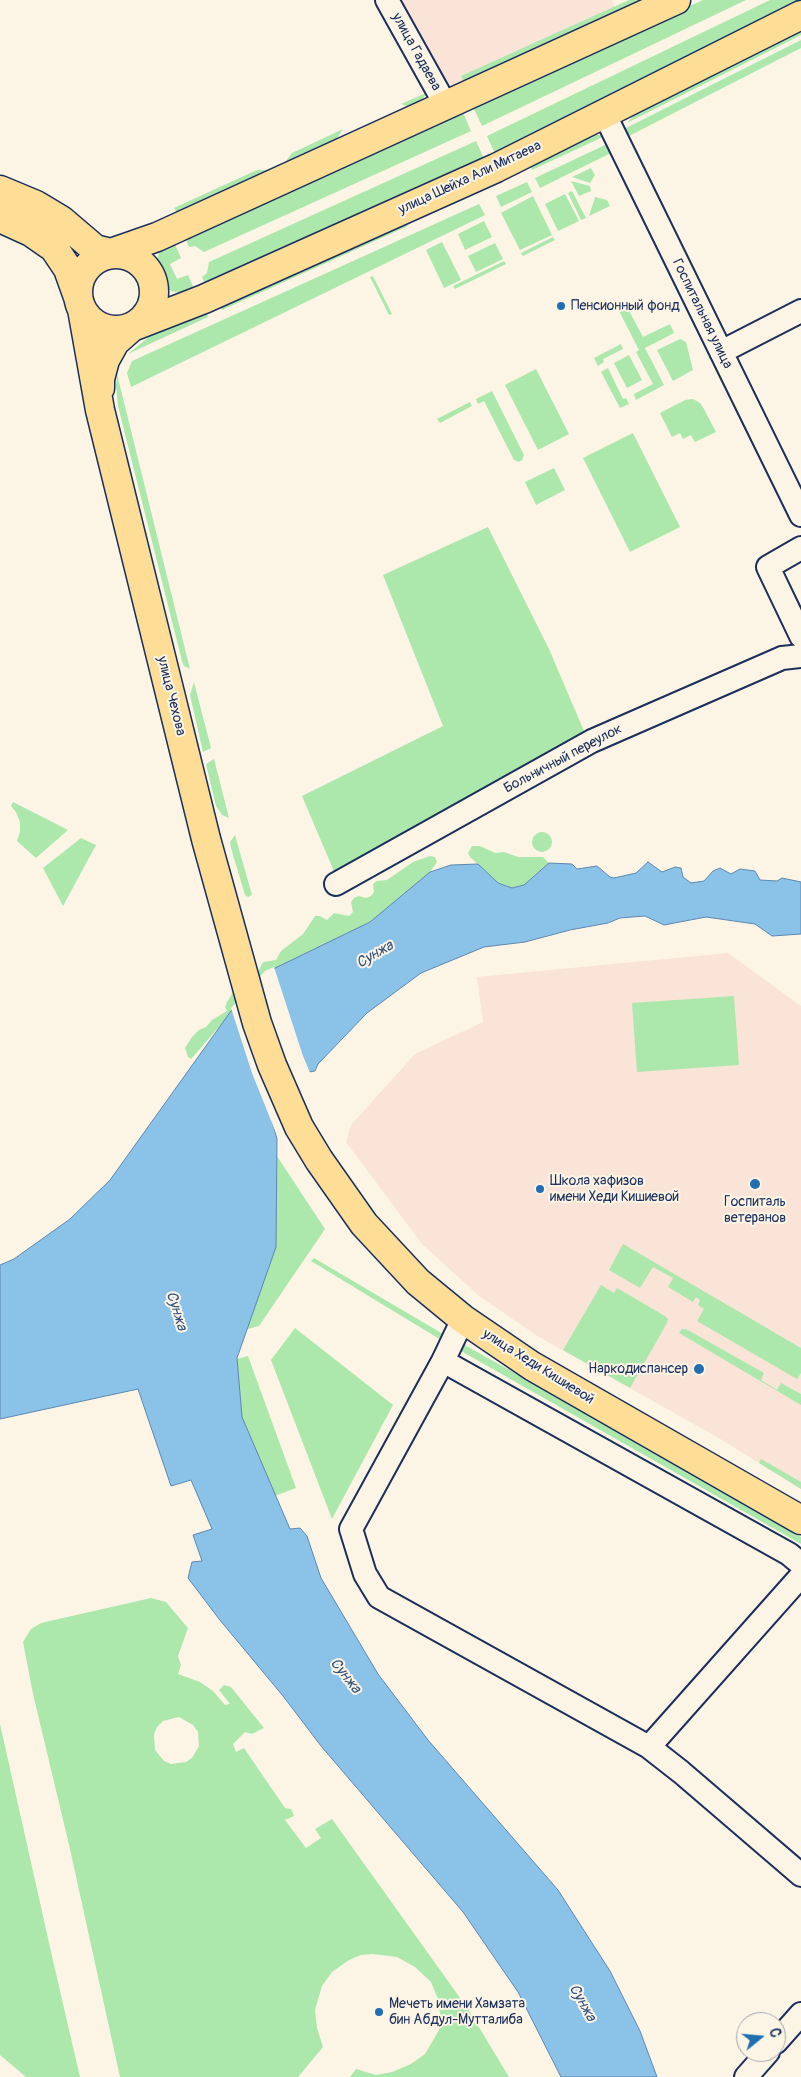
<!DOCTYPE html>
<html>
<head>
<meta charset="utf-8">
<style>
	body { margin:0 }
	#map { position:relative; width:801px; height:2077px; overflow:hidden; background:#fcf5e5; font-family:Pangolin,sans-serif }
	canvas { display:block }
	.north { position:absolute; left:736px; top:2012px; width:50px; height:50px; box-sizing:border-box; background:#fcf5e5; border:1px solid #a2a6af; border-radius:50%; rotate:73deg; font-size:14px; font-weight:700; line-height:20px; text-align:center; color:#1b2f5e }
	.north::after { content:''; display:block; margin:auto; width:18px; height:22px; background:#1f6fb2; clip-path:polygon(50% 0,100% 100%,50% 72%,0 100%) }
</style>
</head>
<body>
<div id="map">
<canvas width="801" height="2077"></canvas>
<div class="north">С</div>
</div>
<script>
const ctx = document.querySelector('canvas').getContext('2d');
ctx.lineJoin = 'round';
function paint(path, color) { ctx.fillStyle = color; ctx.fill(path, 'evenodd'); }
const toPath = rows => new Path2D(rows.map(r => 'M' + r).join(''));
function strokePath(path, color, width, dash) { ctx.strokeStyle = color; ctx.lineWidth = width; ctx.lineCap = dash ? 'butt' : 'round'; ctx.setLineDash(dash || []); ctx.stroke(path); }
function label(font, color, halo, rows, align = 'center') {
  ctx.font = font + ' Pangolin,sans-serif'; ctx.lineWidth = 4; ctx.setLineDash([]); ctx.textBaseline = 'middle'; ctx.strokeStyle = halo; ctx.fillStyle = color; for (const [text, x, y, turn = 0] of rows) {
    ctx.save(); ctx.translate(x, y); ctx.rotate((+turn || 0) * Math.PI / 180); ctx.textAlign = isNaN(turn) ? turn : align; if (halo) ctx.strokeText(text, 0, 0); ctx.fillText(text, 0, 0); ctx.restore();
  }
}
const built = toPath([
	[399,0,612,0,617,13,453,87,446,84],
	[728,953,801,1006,801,1489,717,1437,539,1337,479,1296,422,1244,346,1142,351,1125,415,1054,483,1022,477,977]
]);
const green = toPath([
	[629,0,646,0,465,83,461,76],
	[703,0,746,0,482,126,472,105],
	[770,0,801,0,801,4,496,156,487,136],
	[801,30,801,35,627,123,636,113],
	[801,40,801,48,627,137,626,128],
	[426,93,424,97,420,102,409,107,401,104],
	[462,110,471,131,204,252,195,246,189,247,184,235],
	[343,129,336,140,178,214,174,208,257,170,266,170,285,162,292,153],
	[591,134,605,136,532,170,529,163],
	[476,141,485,161,206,286,202,277,207,273,209,262],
	[607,144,611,153,540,188,535,178],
	[591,168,595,175,590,183,572,177],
	[571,181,590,186,591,191,579,196],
	[527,182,532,192,501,207,496,196],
	[572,191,586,218,581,220,568,193],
	[565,194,579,221,558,231,545,204],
	[533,196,552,235,520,250,501,213],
	[595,197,607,200,610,206,589,216],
	[479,204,485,215,131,387,127,373,132,361],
	[484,221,492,237,465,250,458,234],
	[399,222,408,226,222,310,219,304],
	[553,237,555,240,523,256,521,253],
	[173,240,181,258,170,264,177,279,188,275,195,291,185,294,171,291,164,284,158,271,156,262,159,253,163,246],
	[442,242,461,280,444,288,426,250],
	[495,243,503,259,476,272,468,256],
	[504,261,506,264,455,289,453,286],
	[373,276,392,314,389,315,370,277],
	[626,305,643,337,670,324,674,333,645,348,664,385,636,400,634,394,653,384,636,352,639,350,618,309],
	[205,310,208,317,128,354,150,336],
	[680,339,686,342,693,370,673,381,657,350],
	[621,344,623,349,603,359,604,362,598,366,594,358],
	[629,355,642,380,627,388,614,363],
	[608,368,623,399,626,398,629,404,620,408,601,372],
	[536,369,569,434,538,450,505,385],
	[117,374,190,669,184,666,182,661,118,406,116,385],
	[492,391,524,455,522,460,519,462,514,460,484,401,478,404,476,399],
	[693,399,700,403,704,409,716,432,695,442,691,435,683,439,680,433,672,437,660,413,685,400],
	[470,402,472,406,440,423,437,419],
	[633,433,680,527,630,552,583,458],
	[554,468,565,490,536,505,525,482],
	[488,527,549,649,587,738,336,876,302,796,443,726,383,575],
	[194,682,211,748,203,752,190,695],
	[214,759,229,818,222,815,216,806,206,764],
	[13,802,68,830,36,858,17,841,20,832,20,822,16,812,11,806],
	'532 842a10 10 0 1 1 20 0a10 10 0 1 1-20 0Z',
	[235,835,252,895,248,897,245,895,231,848,230,842],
	[81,838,96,845,63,906,43,868],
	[472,846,480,846,495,853,504,852,518,857,543,857,549,863,524,885,512,888,498,883,470,857,468,853],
	[430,856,435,857,437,862,430,872,370,922,267,972,191,1059,188,1057,185,1048,192,1037,199,1030,206,1027,212,1020,227,1011,225,1007,227,1002,235,989,256,976,263,962,276,960,281,951,303,934,315,916,320,916,327,920,334,913,349,916,353,912,351,902,354,898,359,896,366,898,371,896,374,892,373,884,377,881,387,880,413,862],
	[734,996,739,1065,637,1072,632,1003],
	[267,1141,325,1229,259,1326,83,1373],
	[623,1244,801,1348,801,1373,797,1379,697,1321,704,1309,698,1305,700,1300,696,1297,693,1302,668,1287,673,1278,653,1267,640,1288,609,1270],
	[314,1258,443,1334,446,1335,446,1343,311,1261],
	[601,1285,614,1293,617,1288,665,1316,668,1319,667,1323,630,1388,563,1350],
	[295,1328,393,1405,332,1519,271,1360],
	[682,1329,686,1329,764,1373,761,1380,777,1390,781,1383,801,1394,801,1405,679,1333],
	[463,1344,699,1476,772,1519,801,1537,801,1544,454,1347],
	[248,1356,296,1488,213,1519,154,1381],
	[761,1459,801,1482,801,1489,759,1463],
	[151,1598,166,1602,188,1628,178,1656,181,1665,178,1674,200,1682,213,1691,225,1705,230,1704,219,1690,224,1685,231,1687,264,1728,252,1734,245,1732,233,1744,236,1752,244,1748,285,1808,291,1809,294,1816,285,1820,306,1848,321,1838,315,1829,332,1819,468,2009,509,2077,350,2077,356,2069,376,2075,392,2072,411,2064,425,2054,439,2030,440,2013,438,1999,431,1982,415,1967,397,1957,373,1954,361,1955,349,1960,332,1972,322,1986,315,2010,317,2028,323,2047,298,2077,120,2077,70,1849,33,1694,23,1642,31,1629,41,1623],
	[179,1717,193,1725,198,1732,199,1746,192,1758,186,1762,171,1764,164,1761,155,1750,154,1734,157,1727,163,1721],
	[0,1724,54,1965,80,2077,26,2077,0,2055]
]);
const water = toPath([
	[648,862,662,872,675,867,681,868,683,877,691,883,704,881,713,871,720,868,731,874,740,869,755,871,760,880,777,881,782,878,801,882,801,934,772,936,755,924,706,917,664,925,645,916,620,918,608,923,570,930,525,942,484,947,421,973,367,1013,318,1064,315,1071,298,1074,272,1121,277,1139,276,1247,237,1358,242,1417,290,1529,300,1528,307,1536,321,1578,378,1674,428,1740,558,1890,610,1971,640,2031,657,2077,561,2077,518,1992,463,1912,321,1746,283,1696,219,1619,188,1578,192,1562,202,1561,193,1535,212,1529,191,1480,171,1486,138,1389,0,1419,0,1265,14,1259,70,1219,110,1180,231,1011,267,972,370,922,430,872,451,865,478,864,498,883,512,888,524,885,549,863,572,864,577,869,597,866,610,877,614,878,636,873,648,862]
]);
const pier = toPath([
	[274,967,303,1056,311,1075,299,1077,290,1088,275,1117,275,1129,280,1138,280,1143,252,1073,231,1008,265,971]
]);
const minor = toPath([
	[387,0,445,104],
	[604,113,801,515],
	[721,352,801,311],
	[801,548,768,567,801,636],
	[336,884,592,741,782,658,801,656],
	[443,1361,463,1319],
	[801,1564,789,1554,443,1361,351,1529,365,1574,379,1597,649,1747,681,1772,801,1875],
	[649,1747,801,1576],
	[776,2042,801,2014],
	[746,2077,768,2052]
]);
const major = toPath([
	[0,190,36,205,61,220,95,249,111,253,157,237,676,0],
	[0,218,31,232,54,248,68,269,78,297],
	'78 292a38 38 0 1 1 76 0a38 38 0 1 1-76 0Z',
	[82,309,100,410,206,839,257,1023,272,1065,299,1127,319,1160,364,1224,418,1282,463,1319,532,1366,801,1520],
	[100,388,100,379,105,360,115,342,132,327,204,299,496,168,801,15]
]);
const markers = [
	[561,306,5,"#1f6fb2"],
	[755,1184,6,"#1f6fb2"],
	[540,1189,5,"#1f6fb2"],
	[699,1369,6,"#1f6fb2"],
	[379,2012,5,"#1f6fb2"]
];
const streetNames = [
	["улица Гадаева",416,52,61],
	["улица Шейха Али Митаева",470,178,-25],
	["Госпитальная улица",702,314,64],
	["улица Чехова",171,696,76],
	["Больничный переулок",563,759,-28],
	["улица Хеди Кишиевой",538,1367,32]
];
const poiNames = [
	["Пенсионный фонд",571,306],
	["Школа хафизов",550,1181],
	["имени Хеди Кишиевой",550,1197],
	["Госпиталь",755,1202,"center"],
	["ветеранов",755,1218,"center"],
	["Наркодиспансер",688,1369,"right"],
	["Мечеть имени Хамзата",389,2004],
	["бин Абдул-Мутталиба",389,2020]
];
const waterNames = [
	["Сунжа",375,955,-30],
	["Сунжа",176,1311,73],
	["Сунжа",345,1676,52],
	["Сунжа",582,2003,61]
];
paint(built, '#fae4d7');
paint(green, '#ace7ac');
paint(water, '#8ac2e8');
strokePath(water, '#5e87b1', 1);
paint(pier, '#fcf5e5');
strokePath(minor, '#1b2f5e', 26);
strokePath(major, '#1b2f5e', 31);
strokePath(minor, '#fcf5e5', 22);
strokePath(major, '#fedd96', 28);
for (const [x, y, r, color] of markers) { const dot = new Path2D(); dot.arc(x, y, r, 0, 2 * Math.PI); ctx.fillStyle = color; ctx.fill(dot); strokePath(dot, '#fcf5e5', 2); }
label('14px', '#1b2f5e', '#fcf5e5', streetNames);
label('14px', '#1b2f5e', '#fcf5e5', poiNames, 'left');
label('italic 15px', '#375480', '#fcf5e5', waterNames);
</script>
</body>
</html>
